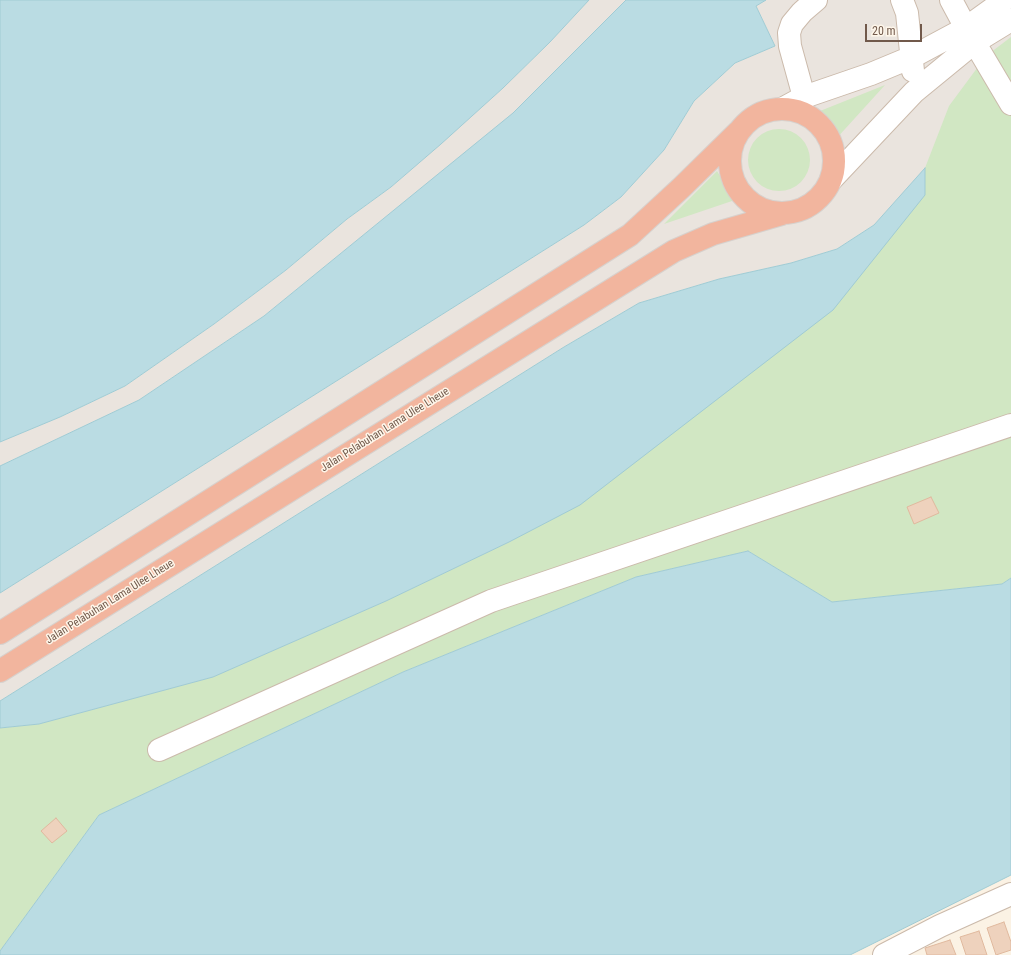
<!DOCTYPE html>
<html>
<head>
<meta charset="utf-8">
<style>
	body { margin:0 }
	#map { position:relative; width:1011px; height:955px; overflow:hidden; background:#fbf2e4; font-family:"Roboto Condensed",sans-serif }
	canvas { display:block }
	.scale { position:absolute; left:865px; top:24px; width:57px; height:18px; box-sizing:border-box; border:2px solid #71594b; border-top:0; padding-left:5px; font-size:12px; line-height:14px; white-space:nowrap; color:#71594b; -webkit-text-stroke:3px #fef6ea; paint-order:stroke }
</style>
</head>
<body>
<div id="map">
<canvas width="1011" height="955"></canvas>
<div class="scale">20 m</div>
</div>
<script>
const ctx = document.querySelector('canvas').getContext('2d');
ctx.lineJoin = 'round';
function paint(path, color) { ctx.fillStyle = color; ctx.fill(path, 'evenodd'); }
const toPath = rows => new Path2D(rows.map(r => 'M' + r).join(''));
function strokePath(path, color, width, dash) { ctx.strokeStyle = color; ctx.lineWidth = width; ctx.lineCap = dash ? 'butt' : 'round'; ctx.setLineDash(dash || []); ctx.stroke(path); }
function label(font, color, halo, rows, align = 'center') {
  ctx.font = font + ' "Roboto Condensed",sans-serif'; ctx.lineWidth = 3; ctx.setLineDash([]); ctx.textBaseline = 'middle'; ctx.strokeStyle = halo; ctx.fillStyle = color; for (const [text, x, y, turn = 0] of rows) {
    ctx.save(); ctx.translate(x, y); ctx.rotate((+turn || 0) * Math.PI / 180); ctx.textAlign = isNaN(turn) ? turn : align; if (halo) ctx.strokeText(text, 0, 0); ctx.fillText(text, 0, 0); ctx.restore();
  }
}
const industrial = toPath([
	[589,0,626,0,514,113,264,316,139,400,0,466,0,442,60,417,125,386,214,324,286,270,347,219,391,187,503,88,550,42],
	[766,0,1011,0,1011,578,832,602,748,551,636,577,403,672,99,815,0,951,0,728,39,724,833,310,925,169,874,225,837,249,791,263,719,279,639,303,564,347,0,701,0,593,584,225,621,197,664,150,694,101,735,63,775,46,756,6]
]);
const green = toPath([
	[1011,37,1011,578,1002,584,832,602,748,551,636,577,403,672,99,815,0,951,0,728,39,724,213,677,386,601,509,542,925,195,925,168,949,106,986,56],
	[885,85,835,140,815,113],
	'748 160a31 31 0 1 1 62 0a31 31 0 1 1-62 0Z',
	[717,171,735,200,664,224]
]);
const water = toPath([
	[0,0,589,0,550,42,503,88,441,144,391,187,347,219,286,270,214,324,125,386,60,417,0,442,0,0],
	[626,0,766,0,756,6,775,46,735,63,694,101,664,150,621,197,584,225,0,593,0,466,139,400,264,316,513,113,626,0],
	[925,168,925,195,833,310,580,505,509,542,386,601,213,677,39,724,0,728,0,701,564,347,639,303,719,279,791,263,837,249,874,225,925,168],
	[748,551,832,602,1002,584,1011,578,1011,875,850,955,0,955,0,951,99,815,403,672,636,577,748,551]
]);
const building = toPath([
	[931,497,939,513,914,524,907,507,931,497],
	[56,818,67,831,52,843,41,831,56,818],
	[1004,922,1011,942,1011,950,996,955,987,928,1004,922],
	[979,931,987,955,966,955,960,937,979,931],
	[950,940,956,955,927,955,925,948,950,940]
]);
const minor = toPath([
	[902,0,907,13,913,71],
	[951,0,966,28,1011,104],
	[804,97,790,46,789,33,792,24,802,12,816,0],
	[782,109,804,97,871,74,912,57,966,28,1002,2],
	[831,180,914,92,975,42,1011,20],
	[159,750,491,601,1011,425],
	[884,955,940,926,1011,894]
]);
const highway = toPath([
	'730 161a52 52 0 1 1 104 0a52 52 0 1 1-104 0Z',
	[0,633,630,235,682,187,738,132],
	[0,671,674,251,713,234,782,214]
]);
const streetNames = [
	["Jalan Pelabuhan Lama Ulee Lheue",385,430,-32],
	["Jalan Pelabuhan Lama Ulee Lheue",110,602,-32]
];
paint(industrial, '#eae4de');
paint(green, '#d1e7c3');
paint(water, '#badce3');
strokePath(water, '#a0cbd4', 1);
paint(building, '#eed2bd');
strokePath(building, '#e0b99e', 1);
strokePath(minor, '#cbbaab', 24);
strokePath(highway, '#d7d1cd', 24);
strokePath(minor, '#fff', 22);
strokePath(highway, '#f2b59e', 22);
label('11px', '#71594b', '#fef6ea', streetNames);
</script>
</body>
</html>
